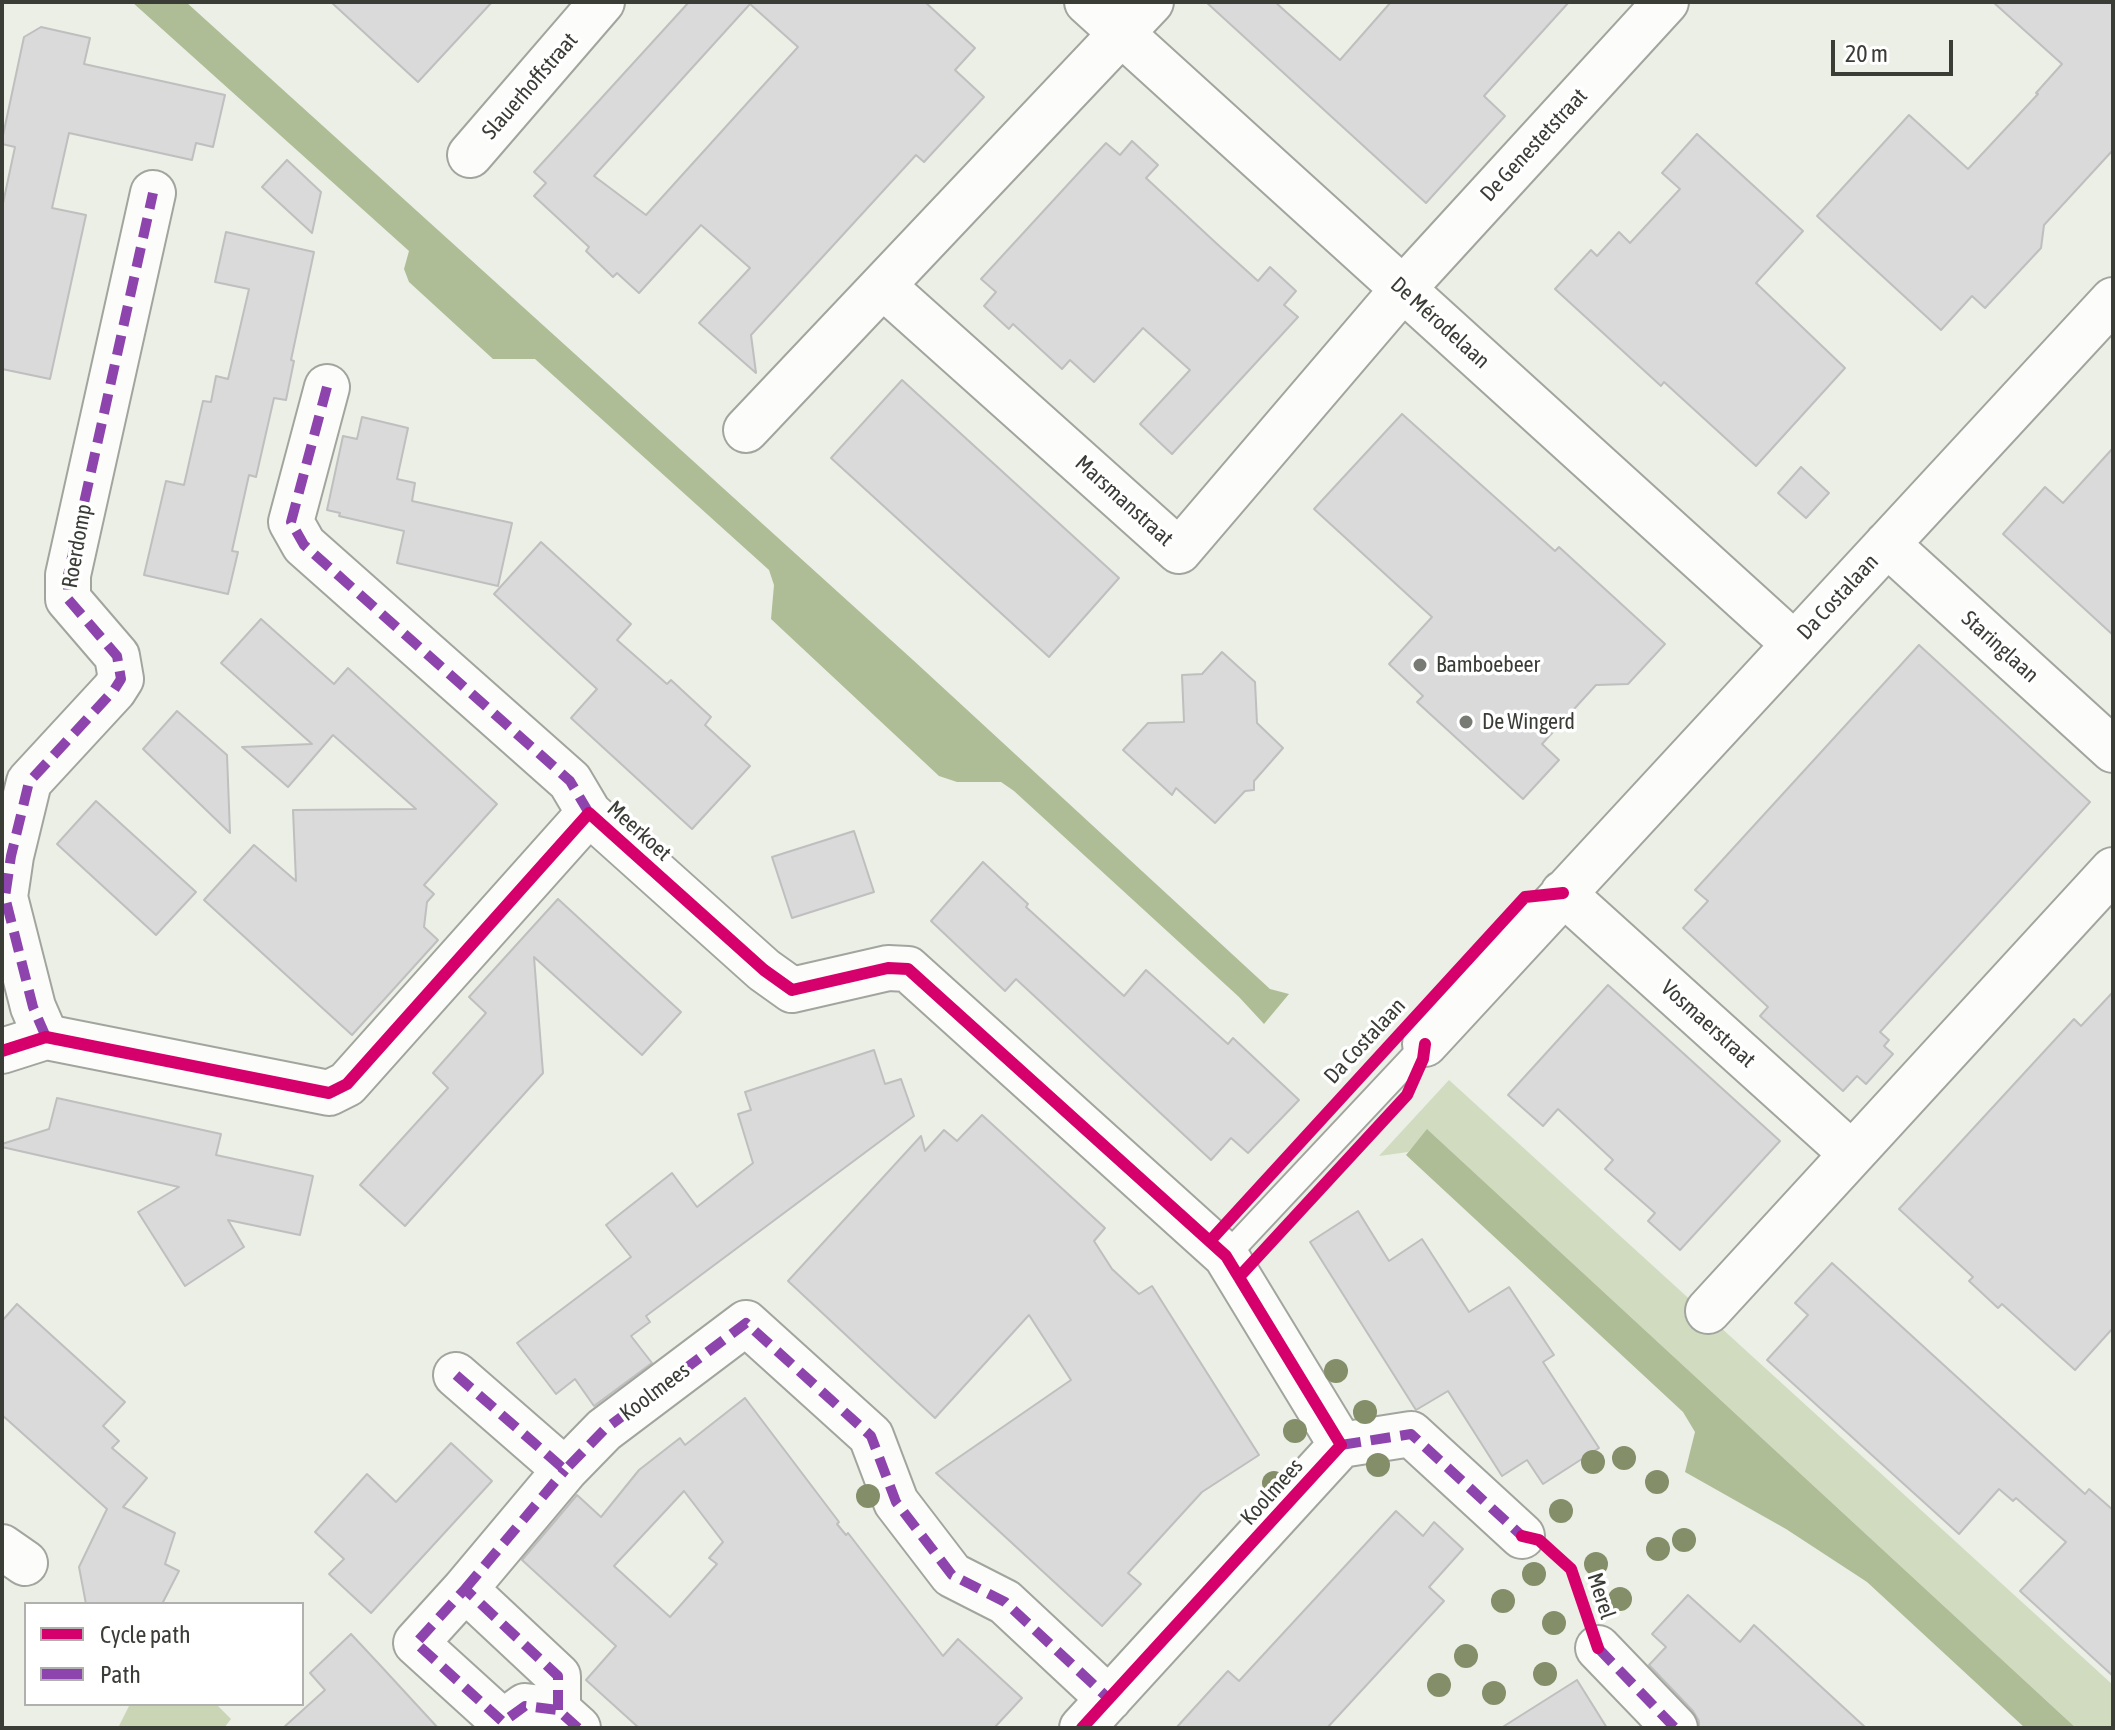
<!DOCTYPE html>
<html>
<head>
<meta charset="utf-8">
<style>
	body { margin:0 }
	#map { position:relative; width:2115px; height:1730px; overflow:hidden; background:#ebefe6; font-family:"Asap Condensed",sans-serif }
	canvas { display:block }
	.frame { position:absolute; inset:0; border:4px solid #3a3c36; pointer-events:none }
	.legend { position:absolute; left:24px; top:1602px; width:280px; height:104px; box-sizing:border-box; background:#fff; border:2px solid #b0b1af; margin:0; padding:10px 14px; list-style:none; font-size:24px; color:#3a3c36 }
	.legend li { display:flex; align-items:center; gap:16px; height:40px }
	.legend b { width:40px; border:2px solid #b0b1af }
	.scale { position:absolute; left:1831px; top:40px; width:122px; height:36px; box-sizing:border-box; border:4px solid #3a3c36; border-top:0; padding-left:10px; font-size:24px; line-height:28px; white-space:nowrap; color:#3a3c36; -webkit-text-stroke:6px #fff; paint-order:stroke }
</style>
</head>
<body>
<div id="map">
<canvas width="2115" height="1730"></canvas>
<div class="frame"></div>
<ul class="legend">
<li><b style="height:10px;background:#d6006c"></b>Cycle path</li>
<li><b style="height:10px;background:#8e44ad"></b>Path</li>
</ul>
<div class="scale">20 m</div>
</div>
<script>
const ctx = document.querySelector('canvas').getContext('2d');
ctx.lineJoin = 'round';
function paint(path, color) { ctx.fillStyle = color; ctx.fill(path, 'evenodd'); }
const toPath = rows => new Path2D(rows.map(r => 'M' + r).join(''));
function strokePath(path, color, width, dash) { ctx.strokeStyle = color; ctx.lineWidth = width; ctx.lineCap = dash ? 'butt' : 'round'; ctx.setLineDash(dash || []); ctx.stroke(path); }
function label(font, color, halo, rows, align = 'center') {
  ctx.font = font + ' "Asap Condensed",sans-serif'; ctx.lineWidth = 7; ctx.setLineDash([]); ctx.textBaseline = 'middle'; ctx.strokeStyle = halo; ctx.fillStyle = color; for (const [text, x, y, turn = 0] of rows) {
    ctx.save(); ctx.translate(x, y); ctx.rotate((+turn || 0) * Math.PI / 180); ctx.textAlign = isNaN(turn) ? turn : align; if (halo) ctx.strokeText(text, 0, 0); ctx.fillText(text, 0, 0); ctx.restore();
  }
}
const green = toPath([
	[1449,1080,2113,1685,2113,1728,2076,1728,1428,1130,1408,1152,1379,1156]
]);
const forest = toPath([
	[130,1704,216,1704,231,1719,224,1728,118,1728]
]);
const water = toPath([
	[132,2,186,2,913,660,1270,989,1289,994,1264,1024,1239,997,1014,791,1001,782,957,782,939,776,771,619,774,585,769,570,535,359,493,359,409,282,404,269,409,251],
	[1427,1129,2076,1728,2025,1728,1867,1582,1786,1529,1685,1472,1695,1432,1683,1412,1406,1155]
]);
const building = toPath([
	[331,2,492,2,418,82,331,2],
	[689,2,925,2,975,48,955,70,984,97,924,162,916,155,751,335,756,373,699,323,750,268,701,225,639,293,617,273,613,277,586,251,589,247,534,196,546,183,534,172,689,2],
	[750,4,798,47,646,215,594,176,750,4],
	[1206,2,1275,2,1340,60,1391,2,1569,2,1484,96,1505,116,1426,203,1206,2],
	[1993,2,2113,2,2113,150,2044,225,2041,248,1985,308,1972,296,1941,330,1817,216,1909,115,1968,169,2038,94,2036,93,2062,64,1993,2],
	[41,27,90,38,84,64,225,95,213,147,196,143,192,160,69,133,52,208,86,215,50,379,2,369,2,208,15,147,2,144,2,140,24,37,41,27],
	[1697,134,1803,231,1756,283,1845,368,1756,466,1664,382,1661,386,1555,289,1591,250,1597,256,1619,232,1630,243,1680,189,1662,173,1697,134],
	[1132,141,1158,165,1146,178,1216,243,1258,281,1270,267,1296,291,1284,305,1298,317,1172,454,1140,424,1190,370,1143,328,1094,382,1070,360,1062,369,1013,324,1009,329,984,306,996,292,981,279,1106,143,1120,155,1132,141],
	[287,160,321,192,312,233,262,187,287,160],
	[226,232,314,252,291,360,294,361,286,400,274,398,256,477,249,475,232,551,238,552,228,594,144,575,166,481,184,485,203,401,211,402,216,376,228,379,249,289,215,282,226,232],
	[902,380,1119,578,1049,657,831,458,902,380],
	[1402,414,1555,551,1559,547,1665,644,1628,684,1596,685,1542,744,1559,760,1523,799,1417,702,1423,696,1389,664,1432,617,1314,509,1402,414],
	[362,417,408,428,397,479,415,483,412,501,512,523,498,586,397,563,404,531,339,516,340,513,327,510,343,436,357,439,362,417],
	[2113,448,2113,635,2003,534,2045,487,2063,503,2113,448],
	[1801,467,1829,493,1806,518,1778,493,1801,467],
	[541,542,631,624,617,640,667,684,671,680,711,717,705,725,750,766,692,829,571,718,597,689,494,594,541,542],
	[261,619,334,684,348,668,497,804,424,885,434,894,427,902,424,927,438,940,352,1035,204,900,254,845,296,881,293,810,416,809,333,735,288,787,242,747,312,744,221,663,261,619],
	[1919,645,2090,802,1880,1032,1889,1040,1884,1046,1893,1054,1866,1084,1857,1076,1843,1091,1760,1016,1768,1007,1683,928,1708,901,1695,890,1919,645],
	[1222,652,1255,682,1257,723,1283,748,1254,781,1254,790,1245,791,1215,823,1176,788,1172,795,1123,750,1148,723,1184,722,1182,675,1202,674,1222,652],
	[177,711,227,755,230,833,143,749,177,711],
	[96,801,196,892,156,935,57,844,96,801],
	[854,831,874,892,792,918,772,857,854,831],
	[983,862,1028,904,1026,907,1124,996,1146,970,1228,1044,1233,1038,1299,1100,1248,1153,1231,1138,1211,1160,1016,979,1005,991,931,921,983,862],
	[558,899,681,1012,642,1055,534,957,543,1073,405,1226,360,1185,448,1088,433,1073,486,1013,469,997,558,899],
	[1608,985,1780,1141,1680,1250,1648,1221,1655,1213,1605,1169,1613,1160,1558,1109,1543,1126,1508,1095,1608,985],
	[2113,992,2113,1328,2075,1370,2002,1304,1998,1308,1969,1281,1973,1277,1899,1209,2074,1019,2081,1026,2113,992],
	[874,1050,885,1084,901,1079,914,1116,646,1316,650,1322,631,1336,652,1363,594,1406,575,1379,556,1394,517,1343,631,1257,606,1225,672,1173,697,1207,753,1163,738,1114,751,1110,745,1092,874,1050],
	[57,1098,221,1134,216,1155,313,1176,300,1235,228,1220,244,1247,185,1286,138,1212,179,1187,2,1147,2,1144,49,1129,57,1098],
	[982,1115,1105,1228,1094,1241,1112,1269,1139,1294,1152,1286,1259,1455,1202,1492,1128,1573,1141,1584,1102,1626,936,1473,1071,1380,1029,1315,935,1418,788,1281,921,1136,925,1151,944,1130,957,1141,982,1115],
	[1358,1211,1389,1261,1422,1239,1469,1312,1509,1287,1554,1355,1543,1362,1599,1448,1543,1484,1527,1460,1502,1476,1448,1391,1416,1410,1310,1242,1358,1211],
	[1832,1263,2085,1494,2089,1489,2113,1510,2113,1676,2020,1591,2066,1542,2016,1498,2013,1501,1999,1489,1959,1534,1767,1360,1808,1315,1795,1303,1832,1263],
	[17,1304,125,1402,103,1426,119,1441,112,1448,147,1478,123,1507,175,1533,165,1564,179,1571,162,1604,86,1604,79,1567,107,1509,2,1415,2,1321,17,1304],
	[745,1398,839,1522,837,1524,846,1535,848,1533,943,1656,958,1639,1022,1698,994,1728,639,1728,586,1680,616,1646,522,1560,577,1495,601,1517,639,1470,680,1438,685,1445,745,1398],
	[684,1491,723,1542,709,1558,717,1564,670,1617,614,1566,684,1491],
	[451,1443,492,1481,371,1613,329,1574,344,1559,315,1532,367,1474,396,1502,451,1443],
	[1396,1511,1423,1536,1434,1522,1463,1549,1429,1587,1444,1601,1327,1728,1176,1728,1228,1671,1239,1681,1396,1511],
	[1688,1595,1740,1642,1754,1625,1866,1728,1699,1728,1699,1721,1693,1711,1649,1665,1666,1647,1652,1634,1688,1595],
	[351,1634,379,1664,438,1728,283,1728,325,1690,310,1673,351,1634],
	[1577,1680,1607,1728,1501,1728,1577,1680]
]);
const service = toPath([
	[1226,1256,1425,1044]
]);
const minor = toPath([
	[1087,2,1794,644],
	[470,155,602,2],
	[883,286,1179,551,1403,289,1666,2],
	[327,387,291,522,304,545,570,781,589,813],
	[746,430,1151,2],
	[1887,544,2113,750],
	[1563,893,1852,1154],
	[46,1037,33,1007,5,897,11,856,29,782,114,690,121,679,117,656,68,599,68,575,153,193],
	[1425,1044,2113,300],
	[2,1051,46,1037,329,1093,347,1084,589,813,764,970,792,990,888,968,908,969,1226,1256,1341,1445,1082,1728],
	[1708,1311,2113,870],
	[456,1375,565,1470,604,1430,746,1323,871,1436,896,1502,952,1575,1005,1602,1109,1699],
	[1341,1445,1411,1434,1522,1536],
	[2,1547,25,1563],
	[465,1589,565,1470],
	[1598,1648,1675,1728],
	[558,1710,558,1676,465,1589,416,1643,503,1722,525,1706,558,1710,578,1728]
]);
const quiet = toPath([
	[327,387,291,522,304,545,570,781,589,813],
	[46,1037,33,1007,5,897,11,856,29,782,114,690,121,679,117,656,68,599,68,575,153,193],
	[456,1375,565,1470,604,1430,746,1323,871,1436,896,1502,952,1575,1005,1602,1109,1699],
	[1341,1445,1411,1434,1522,1536],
	[465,1589,565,1470],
	[1598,1648,1675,1728],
	[558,1710,558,1676,465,1589,416,1643,503,1722,525,1706,558,1710,578,1728]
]);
const cycleway = toPath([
	[2,1051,46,1037,329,1093,347,1084,589,813,764,970,792,990,888,968,908,969,1226,1256,1341,1445,1082,1728],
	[1210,1241,1525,897,1563,893],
	[1239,1277,1407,1095,1423,1059,1425,1044],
	[1522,1536,1539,1540,1571,1569,1598,1648]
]);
const trees = [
	[1336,1371],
	[1365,1412],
	[1295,1431],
	[1624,1458],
	[1593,1462],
	[1378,1465],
	[1657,1482],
	[1274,1483],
	[868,1496],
	[1561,1511],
	[1684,1540],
	[1658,1549],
	[1596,1564],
	[1534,1574],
	[1620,1599],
	[1503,1601],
	[1554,1623],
	[1466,1656],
	[1545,1674],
	[1439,1685],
	[1494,1693]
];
const markers = [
	[1420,665,8,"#787b74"],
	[1466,722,8,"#787b74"]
];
const streetNames = [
	["Slauerhoffstraat",530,86,-49],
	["De Genestetstraat",1534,145,-47],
	["De Mérodelaan",1440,323,42],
	["Marsmanstraat",1124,501,42],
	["Roerdomp",77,546,-80],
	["Da Costalaan",1838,597,-47],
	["Staringlaan",2000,647,42],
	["Meerkoet",639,831,42],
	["Vosmaerstraat",1708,1024,42],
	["Da Costalaan",1365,1041,-47],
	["Koolmees",655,1392,-37],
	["Koolmees",1272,1492,-48],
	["Merel",1601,1596,72]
];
const poiNames = [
	["Bamboebeer",1436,665],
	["De Wingerd",1482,722]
];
paint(green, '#d1dbbf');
paint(forest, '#c9d5b5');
paint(water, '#afbd97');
paint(building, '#d9dad9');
strokePath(building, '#bebfbe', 2);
strokePath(service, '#a2a59e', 28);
strokePath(minor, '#a2a59e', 48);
strokePath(service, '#fcfdfb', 24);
strokePath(minor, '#fcfdfb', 44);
strokePath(quiet, '#8e44ad', 10, [20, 10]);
strokePath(cycleway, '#d6006c', 12);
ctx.fillStyle = '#848e69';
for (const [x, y] of trees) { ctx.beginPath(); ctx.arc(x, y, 12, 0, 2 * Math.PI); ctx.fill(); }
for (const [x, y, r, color] of markers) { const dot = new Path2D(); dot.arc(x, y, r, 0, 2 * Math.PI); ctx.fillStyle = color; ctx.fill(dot); strokePath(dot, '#fff', 3); }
label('22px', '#3a3c36', '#fff', streetNames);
label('22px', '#3a3c36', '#fff', poiNames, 'left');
</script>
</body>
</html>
